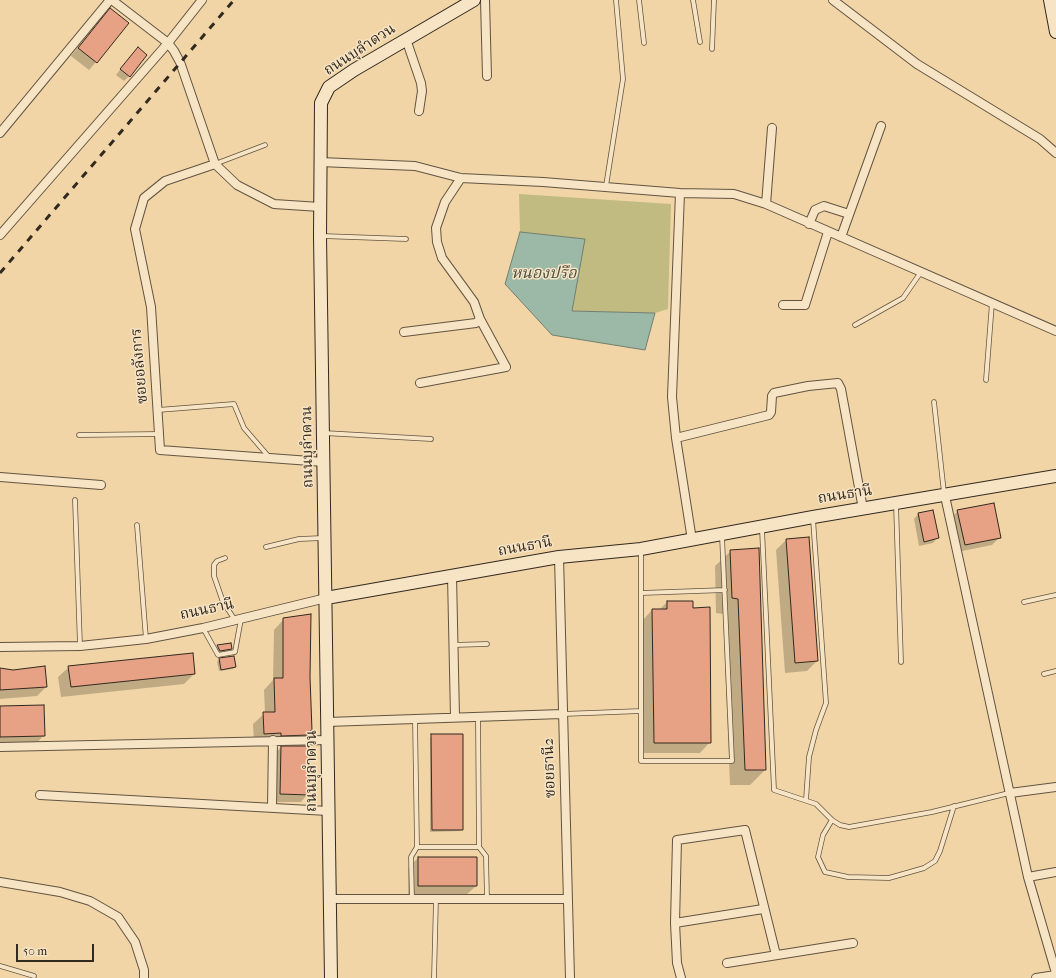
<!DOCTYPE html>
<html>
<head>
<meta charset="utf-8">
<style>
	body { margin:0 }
	#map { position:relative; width:1056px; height:978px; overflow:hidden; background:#f1d5a6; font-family:"IM FELL French Canon",serif }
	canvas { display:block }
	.scale { position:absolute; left:16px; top:944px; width:78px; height:18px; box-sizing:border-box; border:2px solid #32291f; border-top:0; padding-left:5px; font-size:12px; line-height:14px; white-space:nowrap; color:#32291f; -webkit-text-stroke:3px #f6e4c5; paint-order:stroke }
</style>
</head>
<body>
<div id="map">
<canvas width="1056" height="978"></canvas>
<div class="scale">50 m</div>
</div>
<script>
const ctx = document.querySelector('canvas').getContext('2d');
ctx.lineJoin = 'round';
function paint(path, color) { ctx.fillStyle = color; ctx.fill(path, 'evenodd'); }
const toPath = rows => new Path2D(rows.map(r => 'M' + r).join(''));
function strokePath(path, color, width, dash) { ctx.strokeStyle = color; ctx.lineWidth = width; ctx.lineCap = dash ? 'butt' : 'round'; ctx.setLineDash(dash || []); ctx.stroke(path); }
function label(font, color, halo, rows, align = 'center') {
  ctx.font = font + ' "IM FELL French Canon","Noto Serif Thai",serif'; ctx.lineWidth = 3; ctx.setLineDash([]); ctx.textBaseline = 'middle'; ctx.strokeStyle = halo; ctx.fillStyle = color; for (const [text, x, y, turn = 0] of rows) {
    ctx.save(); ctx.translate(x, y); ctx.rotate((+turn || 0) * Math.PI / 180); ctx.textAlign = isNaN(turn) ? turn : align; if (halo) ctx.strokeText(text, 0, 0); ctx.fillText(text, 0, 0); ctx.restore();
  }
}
const green = toPath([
	[519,194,671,204,668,309,655,313,572,311,584,239,520,232]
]);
const water = toPath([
	[520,232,585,239,572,311,655,313,645,350,552,335,505,284,520,232]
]);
const shadow = toPath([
	[103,17,96,62,89,70,71,56],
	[133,53,129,76,124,81,116,75],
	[958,511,1000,537,992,545,957,552,950,519],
	[918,514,937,538,933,543,919,546,914,519],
	[786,540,817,661,807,671,785,673,776,550],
	[731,551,765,770,750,785,730,785,723,614,716,613,715,566],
	[667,602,710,742,700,753,644,753,642,621,652,610,659,610],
	[284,619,309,677,311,731,299,745,271,745,254,743,253,724,265,713,264,690,273,680,274,630],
	[230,644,231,649,229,651,218,653,215,648],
	[219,659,235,667,233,669,219,671,217,662],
	[69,667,194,674,184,684,61,697,58,677],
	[0,669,46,687,37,696,0,699],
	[0,707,44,735,35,745,0,745],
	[432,735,462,829,460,831,430,832,430,738],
	[281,747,308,794,301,802,273,802,274,755],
	[418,858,476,886,465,896,408,896,408,868]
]);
const building = toPath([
	[110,8,129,23,97,63,78,48,110,8],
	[138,47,147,55,130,77,120,69,138,47],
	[994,503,1001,538,965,545,957,510,994,503],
	[933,510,939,538,924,542,918,513,933,510],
	[809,537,818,661,795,663,786,539,809,537],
	[759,548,766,770,745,770,738,599,732,598,730,550,759,548],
	[667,601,693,601,693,608,710,607,711,743,654,743,652,609,667,609,667,601],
	[311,614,310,677,312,731,310,731,310,735,281,736,281,733,264,734,263,712,275,712,274,678,283,678,283,618,311,614],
	[231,643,232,649,220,651,217,645,231,643],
	[193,653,195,674,71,687,68,666,193,653],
	[234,656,236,667,221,670,219,658,234,656],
	[45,666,47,687,0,690,0,668,13,670,45,666],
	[44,705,45,736,0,737,0,706,44,705],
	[431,734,463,734,463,830,432,830,431,734],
	[281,746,310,746,309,795,280,794,281,746],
	[418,857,477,857,477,886,418,886,418,857]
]);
const lane = toPath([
	[639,0,644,43],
	[693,0,700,42],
	[712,49,714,0],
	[215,164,265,145],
	[606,186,623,79,616,0],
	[322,236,406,239],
	[855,325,903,298,921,272],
	[986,380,992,303],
	[934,402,944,493],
	[158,410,234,404,244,428,269,457],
	[324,433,431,439],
	[79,435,160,434],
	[75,500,80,646],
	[896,504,901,662],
	[137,525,146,639],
	[762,529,774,790,816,804,832,820,840,825,849,827,932,812,1009,793],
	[266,547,299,539,323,538],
	[641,550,641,761,732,761,722,536],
	[225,558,217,561,214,565,214,576,223,602,235,620],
	[641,593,725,590],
	[1024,602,1056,595],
	[203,628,218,655,235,652,241,619],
	[453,645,487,644],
	[1044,674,1056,671],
	[563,714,641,711],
	[478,717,479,847],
	[415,719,417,847],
	[806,800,809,757,816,730,826,703,813,519],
	[832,820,823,835,818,857,825,872,848,877,889,878,924,868,935,861,940,851,954,806],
	[412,899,411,857,417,847,479,847,486,856,487,899],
	[0,966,34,976],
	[434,978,436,899]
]);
const street = toPath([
	[112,0,168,43,174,51,180,62,215,164,237,185,274,204,320,207],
	[485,0,487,76],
	[833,0,917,64,1040,139,1056,153],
	[406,39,421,83,422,91,419,111],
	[0,133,110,0],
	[320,162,415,166,461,178,543,182,680,193,734,194,766,204,1056,331],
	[215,164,165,181,144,198,135,229,151,307,160,450,324,462],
	[680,193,672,397,676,438,692,540],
	[766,204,772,128],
	[809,224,815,210,824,206,849,214],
	[0,235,168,43,202,0],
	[841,237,881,126],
	[783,305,805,305,828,232],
	[404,332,476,323,480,319,474,302,442,258,437,242,436,228,445,202,461,178],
	[420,383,506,367,480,319],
	[676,438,769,415,771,412,772,396,774,393,808,386,838,383,841,389,863,509],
	[0,477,101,485],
	[945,496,1028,877,1056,973],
	[559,557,570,978],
	[452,576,455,717],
	[0,647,80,646,146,639,203,628,326,598],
	[327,722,562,714],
	[0,747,328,740],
	[1010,793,1056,787],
	[40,795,328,811],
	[272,808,273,740],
	[1028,877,1056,872],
	[0,882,60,892,90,901,118,917,135,942,144,970,144,978],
	[330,899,567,899],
	[675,923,763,909],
	[727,963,853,943],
	[681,978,677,963,675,923,677,840,745,830,776,955],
	[1036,978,1056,975]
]);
const secondary = toPath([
	[1050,0,1056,32],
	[326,598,559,557,641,549,813,517,1056,476],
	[331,978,320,236,321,103,329,87,354,70,474,0]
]);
const rail = toPath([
	[0,273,234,0]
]);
const streetNames = [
	["ถนนบุลำดวน",360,50,-33],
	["ซอยอลังการ",140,366,-95],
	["ถนนบุลำดวน",308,447,-91],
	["ถนนธานี",845,495,-9],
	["ถนนธานี",525,547,-10],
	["ถนนธานี",207,610,-12],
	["ซอยธานี2",550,768,-92],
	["ถนนบุลำดวน",312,771,-90]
];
const waterNames = [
	["หนองปรือ",544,274]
];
paint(green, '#c1bb82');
paint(water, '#9bb9a6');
strokePath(water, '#717f70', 1);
paint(shadow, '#0003');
paint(building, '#e7a184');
strokePath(building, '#32291f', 1);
strokePath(lane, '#625441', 5.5);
strokePath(street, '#625441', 10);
strokePath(secondary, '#32291f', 14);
strokePath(lane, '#f6e4c5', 4);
strokePath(street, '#f6e4c5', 8);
strokePath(secondary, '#f6e4c5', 12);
strokePath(rail, '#32291f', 3, [7, 7]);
label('15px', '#32291f', '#f6e4c5', streetNames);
label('italic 16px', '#4c4d41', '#f6e4c5', waterNames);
</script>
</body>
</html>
